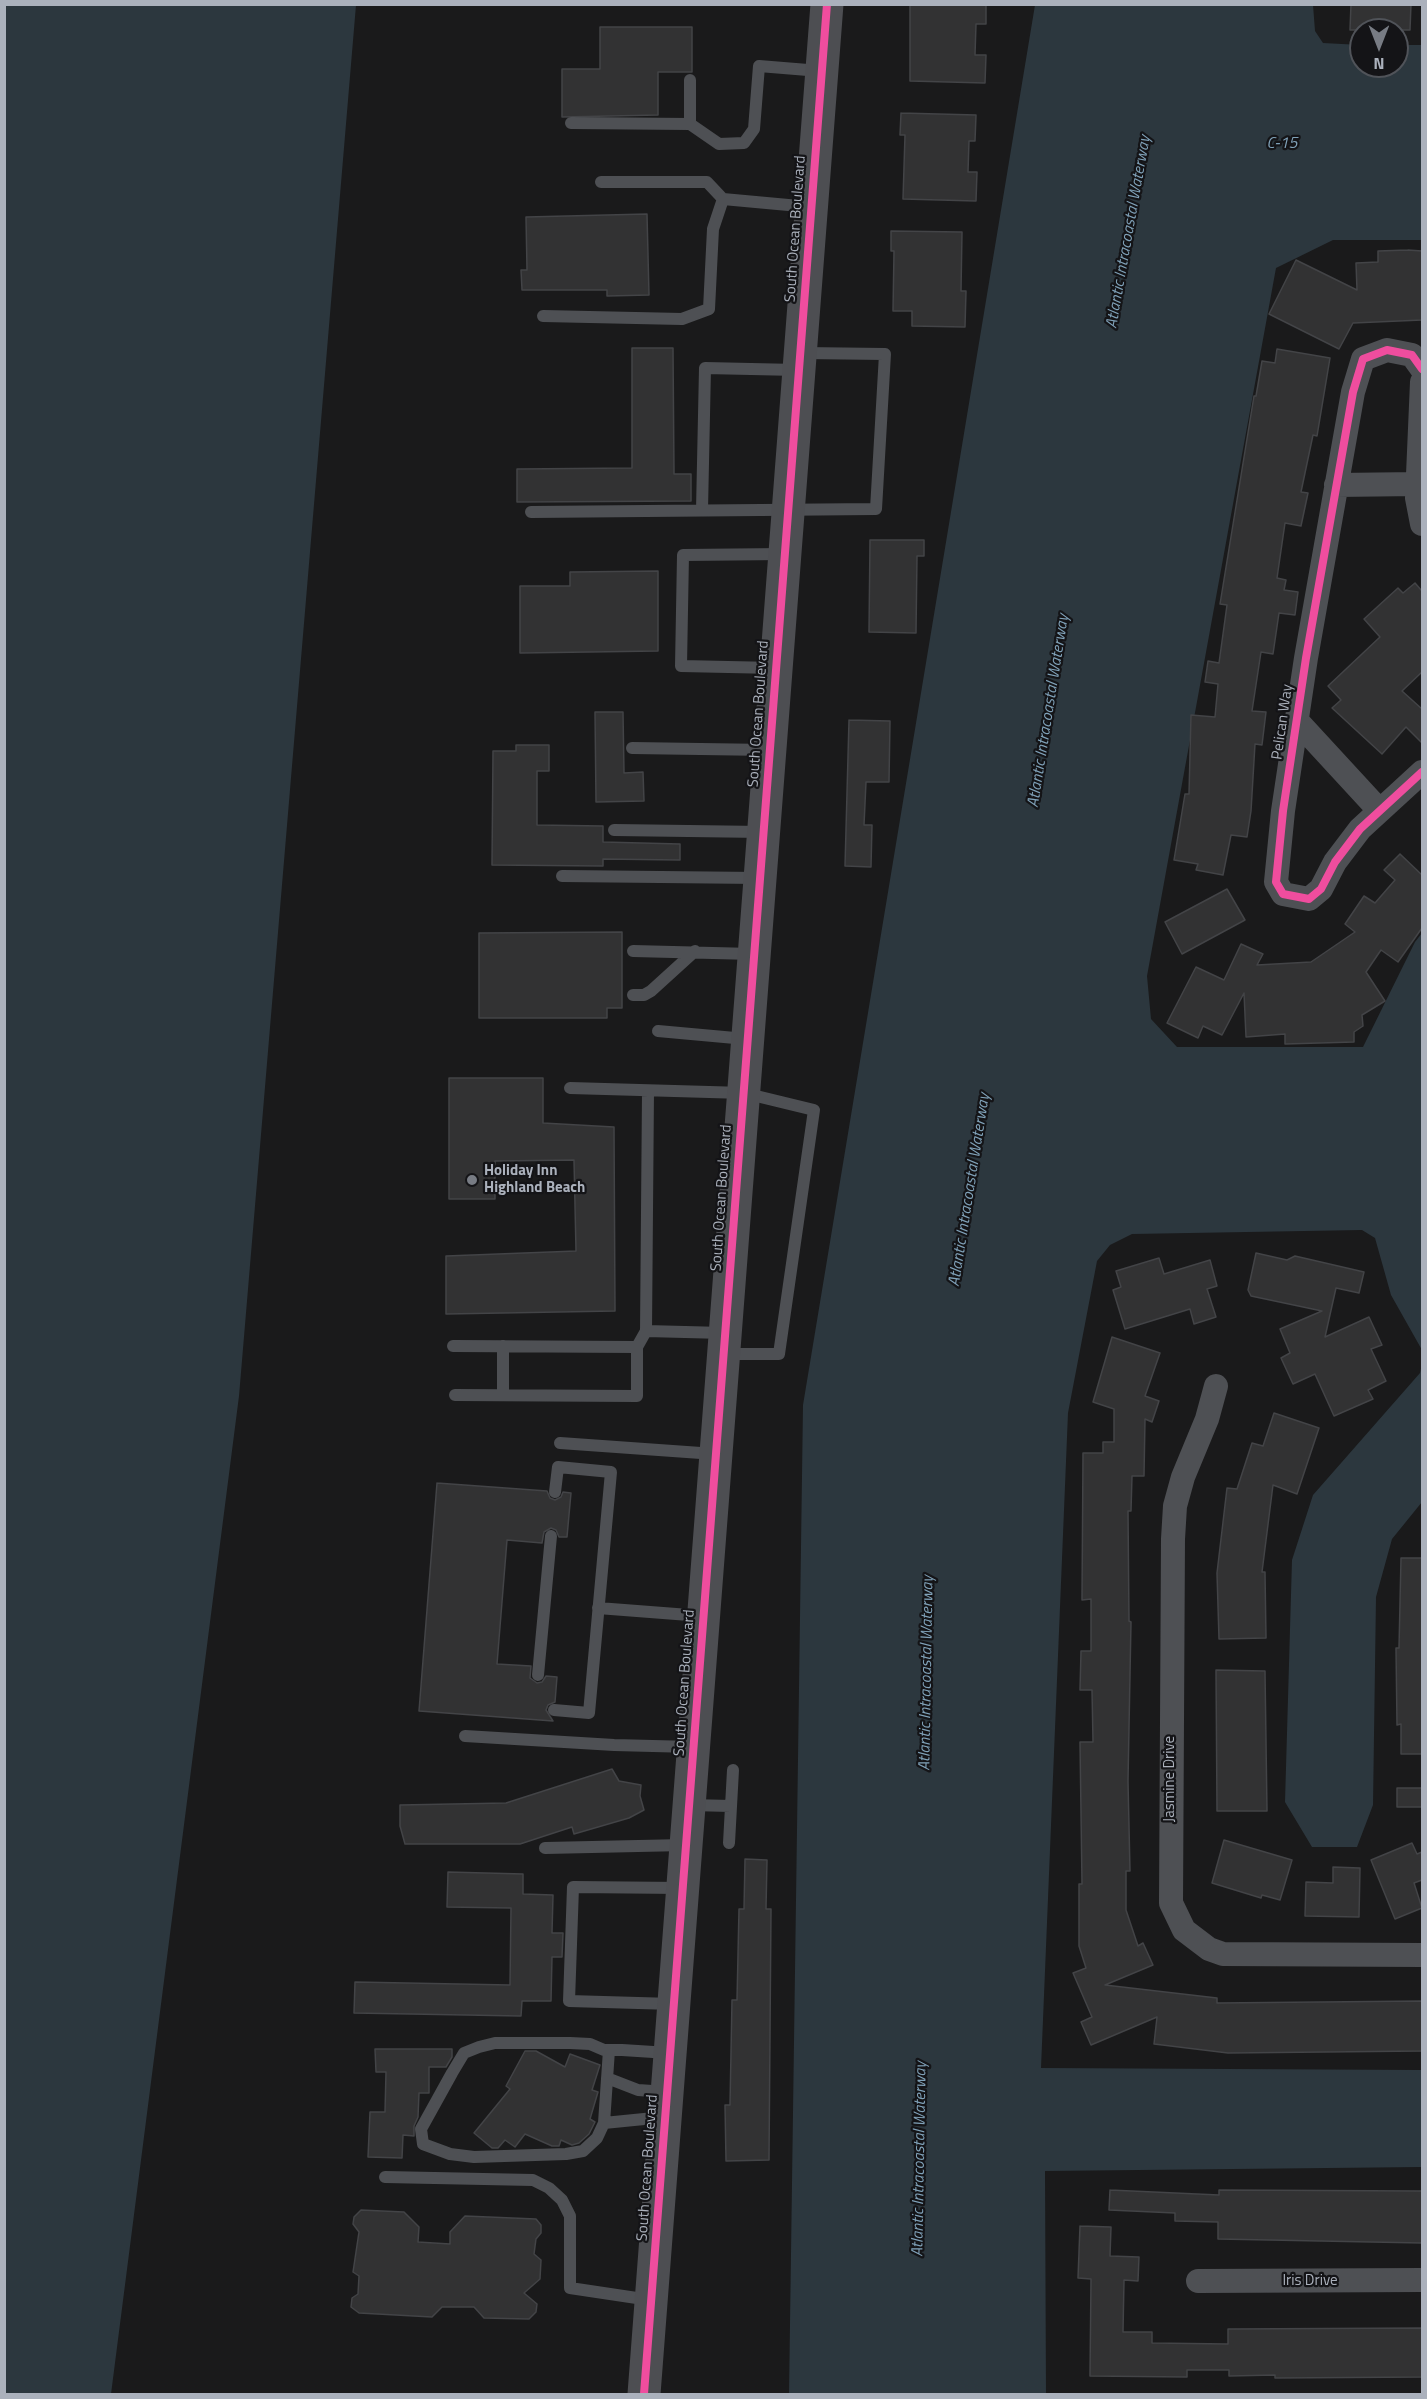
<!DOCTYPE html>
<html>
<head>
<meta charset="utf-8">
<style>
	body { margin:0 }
	#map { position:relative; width:1427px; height:2399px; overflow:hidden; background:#1a1a1b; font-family:"Titillium Web",sans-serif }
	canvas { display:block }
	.frame { position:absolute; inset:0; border:6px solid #abb1bc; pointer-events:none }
	.north { position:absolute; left:1349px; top:18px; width:60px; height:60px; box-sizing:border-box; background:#141417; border:2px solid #505359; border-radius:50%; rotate:180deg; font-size:16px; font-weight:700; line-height:24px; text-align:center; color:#abb1bc }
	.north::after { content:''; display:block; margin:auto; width:21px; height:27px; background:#787c84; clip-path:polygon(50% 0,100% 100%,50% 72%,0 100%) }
</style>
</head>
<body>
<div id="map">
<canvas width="1427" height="2399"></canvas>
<div class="frame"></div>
<div class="north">N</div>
</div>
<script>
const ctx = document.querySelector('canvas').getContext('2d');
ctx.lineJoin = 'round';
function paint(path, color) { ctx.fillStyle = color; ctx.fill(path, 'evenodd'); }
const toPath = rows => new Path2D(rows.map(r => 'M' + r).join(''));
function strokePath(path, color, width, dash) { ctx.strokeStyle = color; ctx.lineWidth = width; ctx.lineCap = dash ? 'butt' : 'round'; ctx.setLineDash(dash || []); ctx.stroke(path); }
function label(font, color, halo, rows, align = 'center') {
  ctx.font = font + ' "Titillium Web",sans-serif'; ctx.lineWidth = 4.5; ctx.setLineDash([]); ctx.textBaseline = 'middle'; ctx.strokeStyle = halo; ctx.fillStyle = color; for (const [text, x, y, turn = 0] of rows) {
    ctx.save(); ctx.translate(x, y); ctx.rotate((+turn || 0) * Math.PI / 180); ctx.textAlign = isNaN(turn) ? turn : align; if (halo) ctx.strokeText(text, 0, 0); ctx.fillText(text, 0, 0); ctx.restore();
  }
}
const water = toPath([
	[5,4,356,5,239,1396,111,2394,4,2394],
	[1035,5,1313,5,1315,31,1323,43,1361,45,1361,66,1397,66,1397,45,1422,45,1422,240,1333,240,1276,268,1147,976,1151,1019,1177,1047,1363,1047,1415,942,1422,933,1422,1350,1391,1295,1375,1238,1362,1230,1132,1234,1110,1245,1097,1261,1068,1413,1041,2068,1422,2070,1422,2167,1045,2171,1046,2394,789,2394,803,1405],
	[1422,1364,1422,1502,1392,1539,1376,1597,1373,1805,1357,1847,1312,1847,1285,1802,1292,1560,1313,1495,1420,1373]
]);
const building = toPath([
	[910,4,986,4,986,24,976,24,975,55,986,55,985,83,910,81,910,4],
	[1351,4,1411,4,1410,30,1350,30,1351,4],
	[600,27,692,27,692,72,658,72,658,115,562,117,562,69,600,69,600,27],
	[901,113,976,115,975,141,969,141,968,172,977,172,976,201,903,199,905,135,900,135,901,113],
	[647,214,649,295,607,296,607,290,522,290,521,270,527,270,526,217,647,214],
	[891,231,962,232,961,291,966,291,965,327,912,326,912,311,893,311,894,251,891,251,891,231],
	[1408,250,1422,251,1422,320,1353,323,1339,349,1269,314,1296,260,1357,290,1356,263,1378,262,1378,251,1408,250],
	[632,348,673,348,674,474,691,474,691,501,517,502,517,469,632,468,632,348],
	[1277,349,1330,358,1317,436,1313,435,1301,492,1308,493,1301,526,1285,523,1277,578,1286,580,1284,590,1298,592,1295,615,1279,613,1273,654,1261,652,1252,711,1266,712,1262,745,1255,744,1251,811,1247,837,1231,835,1223,875,1196,870,1198,864,1174,860,1185,794,1189,794,1191,715,1215,717,1218,684,1205,682,1208,661,1219,663,1227,605,1220,604,1254,396,1256,396,1262,361,1275,363,1277,349],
	[870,540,924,540,924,556,917,556,916,633,869,632,870,540],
	[658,571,658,651,520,653,520,586,570,586,570,572,658,571],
	[1415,583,1422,591,1422,672,1402,691,1422,709,1422,743,1406,727,1382,754,1332,708,1341,700,1328,686,1380,637,1364,619,1398,588,1403,593,1415,583],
	[595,712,623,712,624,773,643,772,644,801,596,802,595,712],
	[849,720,890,721,889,782,866,782,864,825,872,825,871,867,845,866,849,720],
	[516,745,549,745,549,771,537,771,537,825,603,826,603,842,680,844,680,860,603,859,603,866,492,865,493,751,516,751,516,745],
	[1400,854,1422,875,1422,928,1398,962,1381,950,1366,972,1385,1001,1362,1015,1363,1026,1354,1032,1354,1042,1285,1044,1285,1034,1246,1037,1244,993,1222,1035,1203,1026,1198,1038,1167,1023,1196,967,1224,980,1241,944,1263,954,1257,965,1311,962,1355,932,1345,924,1364,896,1375,903,1395,880,1384,870,1400,854],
	[1227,889,1245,920,1182,954,1165,922,1227,889],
	[622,932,622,1008,607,1008,607,1018,479,1018,479,933,622,932],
	[449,1078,543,1078,543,1123,614,1127,615,1311,446,1314,446,1256,576,1251,574,1160,495,1161,495,1199,449,1199,449,1078],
	[1256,1253,1287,1260,1295,1256,1364,1272,1359,1293,1336,1288,1325,1337,1369,1317,1382,1345,1371,1349,1386,1381,1368,1390,1373,1399,1334,1416,1315,1374,1293,1384,1281,1358,1290,1353,1280,1329,1322,1311,1251,1296,1248,1290,1256,1253],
	[1159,1258,1164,1274,1210,1260,1217,1286,1207,1289,1216,1317,1194,1324,1190,1309,1125,1329,1113,1290,1121,1287,1116,1271,1159,1258],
	[1112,1337,1160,1353,1145,1396,1159,1401,1152,1422,1145,1419,1144,1476,1132,1476,1131,1511,1128,1511,1129,1621,1131,1622,1128,1781,1130,1871,1126,1871,1126,1910,1138,1946,1143,1943,1153,1965,1105,1985,1217,1998,1217,2003,1422,2001,1422,2051,1228,2053,1154,2044,1157,2017,1091,2045,1081,2022,1092,2017,1073,1973,1086,1968,1079,1946,1079,1884,1082,1884,1080,1742,1093,1742,1092,1690,1080,1690,1081,1651,1091,1651,1091,1599,1082,1600,1083,1453,1103,1453,1103,1442,1114,1442,1114,1409,1093,1402,1112,1337],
	[1274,1413,1319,1428,1297,1494,1273,1485,1262,1572,1265,1572,1266,1638,1219,1639,1217,1573,1227,1488,1237,1489,1252,1443,1263,1446,1274,1413],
	[437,1483,547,1491,550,1498,555,1500,561,1497,563,1492,571,1493,567,1537,559,1537,556,1530,551,1528,544,1532,542,1543,507,1540,497,1664,531,1666,530,1678,537,1683,542,1682,546,1676,557,1677,555,1702,548,1705,546,1710,553,1721,419,1711,437,1483],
	[1401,1558,1422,1558,1422,1754,1401,1754,1401,1724,1397,1725,1396,1648,1399,1648,1401,1558],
	[1216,1670,1265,1671,1267,1811,1217,1811,1216,1670],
	[612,1769,619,1781,641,1785,640,1796,644,1810,629,1818,574,1834,572,1827,520,1844,405,1844,400,1826,400,1805,506,1803,612,1769],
	[1397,1788,1422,1788,1422,1807,1397,1807,1397,1788],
	[1224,1840,1292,1860,1280,1900,1262,1895,1261,1898,1212,1883,1224,1840],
	[1412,1843,1417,1854,1422,1852,1422,1880,1414,1883,1422,1908,1395,1919,1371,1860,1412,1843],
	[745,1859,767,1860,766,1909,771,1909,769,2160,726,2161,725,2105,730,2105,732,2000,737,2000,739,1909,744,1909,745,1859],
	[1333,1867,1360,1868,1359,1917,1305,1916,1306,1882,1333,1883,1333,1867],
	[448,1872,523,1874,523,1894,553,1895,552,1933,563,1933,562,1957,552,1957,551,2001,522,2001,521,2016,354,2013,355,1982,510,1985,511,1908,447,1907,448,1872],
	[375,2049,452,2049,452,2057,446,2067,429,2067,429,2093,419,2093,418,2117,414,2126,414,2136,403,2135,402,2158,368,2157,370,2112,385,2112,386,2072,376,2072,375,2049],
	[525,2051,536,2051,565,2067,570,2054,600,2065,592,2090,598,2092,590,2119,595,2122,589,2134,579,2143,572,2145,561,2140,559,2146,552,2146,525,2134,515,2147,505,2140,498,2148,492,2148,474,2133,510,2089,506,2086,525,2051],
	[1110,2190,1219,2195,1219,2190,1422,2191,1422,2243,1218,2239,1218,2222,1175,2221,1175,2213,1109,2210,1110,2190],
	[361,2210,404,2212,419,2227,418,2242,450,2244,450,2232,465,2216,536,2219,541,2225,541,2233,536,2239,534,2254,541,2260,540,2279,524,2293,537,2304,536,2312,529,2319,484,2318,474,2307,442,2307,432,2317,359,2313,351,2307,352,2298,358,2294,359,2276,353,2272,359,2232,353,2224,354,2217,361,2210],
	[1080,2226,1111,2227,1110,2256,1139,2257,1138,2281,1124,2280,1123,2332,1152,2332,1152,2343,1228,2344,1228,2329,1422,2328,1422,2377,1275,2378,1275,2375,1229,2376,1229,2370,1187,2370,1187,2377,1090,2376,1091,2279,1078,2278,1080,2226]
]);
const service = toPath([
	[690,80,690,124],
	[571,123,690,124,719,144,744,143,754,129,759,66,820,71],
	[601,182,707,182,723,199,810,207],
	[543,316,682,319,709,309,713,229,723,199],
	[702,510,705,368,797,370],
	[531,512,876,509,885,354,803,353],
	[776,668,681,666,683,555,784,554],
	[632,748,769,750],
	[614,830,763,832],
	[562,876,759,878],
	[633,951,753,954],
	[633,995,644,995,651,991,695,951],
	[658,1031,746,1039],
	[570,1088,744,1093,814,1110,779,1354,725,1354],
	[646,1331,724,1333],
	[453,1346,637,1347],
	[455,1395,637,1396,637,1347,646,1331,648,1091],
	[503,1395,503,1346],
	[560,1443,715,1454],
	[598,1608,702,1616],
	[538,1675,551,1536],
	[554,1710,589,1713,611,1472,558,1467,555,1492],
	[465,1736,614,1745,692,1747],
	[690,1805,731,1806],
	[729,1843,733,1770],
	[545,1848,685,1845],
	[673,2004,569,2001,573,1887,682,1888],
	[609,2050,604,2123,597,2138,583,2151,566,2154,474,2157,450,2154,423,2144,421,2129,452,2073,464,2053,479,2047,495,2043,570,2043,590,2044,604,2050,622,2050,669,2053],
	[607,2078,638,2090,666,2092],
	[604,2123,664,2117],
	[385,2177,533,2180,549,2188,562,2200,570,2216,570,2288,650,2300]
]);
const minor = toPath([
	[1422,369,1412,355,1387,350,1363,359,1353,392,1306,658,1283,811,1276,882,1283,894,1309,899,1321,889,1335,862,1360,829,1422,772],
	[1422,382,1417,498,1422,524],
	[1336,485,1418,484],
	[1297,721,1379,810],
	[1216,1386,1207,1419,1183,1477,1175,1506,1173,1539,1171,1903,1184,1930,1209,1949,1223,1954,1422,1955],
	[1198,2281,1422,2280]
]);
const secondary = toPath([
	[644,2394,827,4]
]);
const cycleway = toPath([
	[1422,369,1412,355,1387,350,1363,359,1353,392,1306,658,1283,811,1276,882,1283,894,1309,899,1321,889,1335,862,1360,829,1422,772],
	[644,2394,827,4]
]);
const markers = [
	[472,1180,6,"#787c84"]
];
const streetNames = [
	["South Ocean Boulevard",796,229,-86],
	["South Ocean Boulevard",759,714,-86],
	["Pelican Way",1283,722,-82],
	["South Ocean Boulevard",722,1198,-86],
	["South Ocean Boulevard",685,1683,-86],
	["Jasmine Drive",1170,1779,-90],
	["South Ocean Boulevard",648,2168,-86],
	["Iris Drive",1310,2281]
];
const poiNames = [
	["Holiday Inn",484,1171],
	["Highland Beach",484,1188]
];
const waterNames = [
	["C-15",1282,144],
	["Atlantic Intracoastal Waterway",1129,232,-80],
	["Atlantic Intracoastal Waterway",1049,711,-81],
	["Atlantic Intracoastal Waterway",970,1190,-81],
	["Atlantic Intracoastal Waterway",927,1673,-89],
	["Atlantic Intracoastal Waterway",920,2159,-89]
];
paint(water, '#2c373e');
paint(building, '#323233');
strokePath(building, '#434447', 1.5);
strokePath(service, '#4e5054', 12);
strokePath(minor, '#4e5054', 24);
strokePath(secondary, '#4d4e52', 33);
strokePath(cycleway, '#ef4d9e', 8);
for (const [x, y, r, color] of markers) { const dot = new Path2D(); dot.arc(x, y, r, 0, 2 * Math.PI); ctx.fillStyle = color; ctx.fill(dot); strokePath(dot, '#141417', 2); }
label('15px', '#abb1bc', '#141417', streetNames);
label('bold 15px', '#abb1bc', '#141417', poiNames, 'left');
label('italic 16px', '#80a2b9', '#141417', waterNames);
</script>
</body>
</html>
